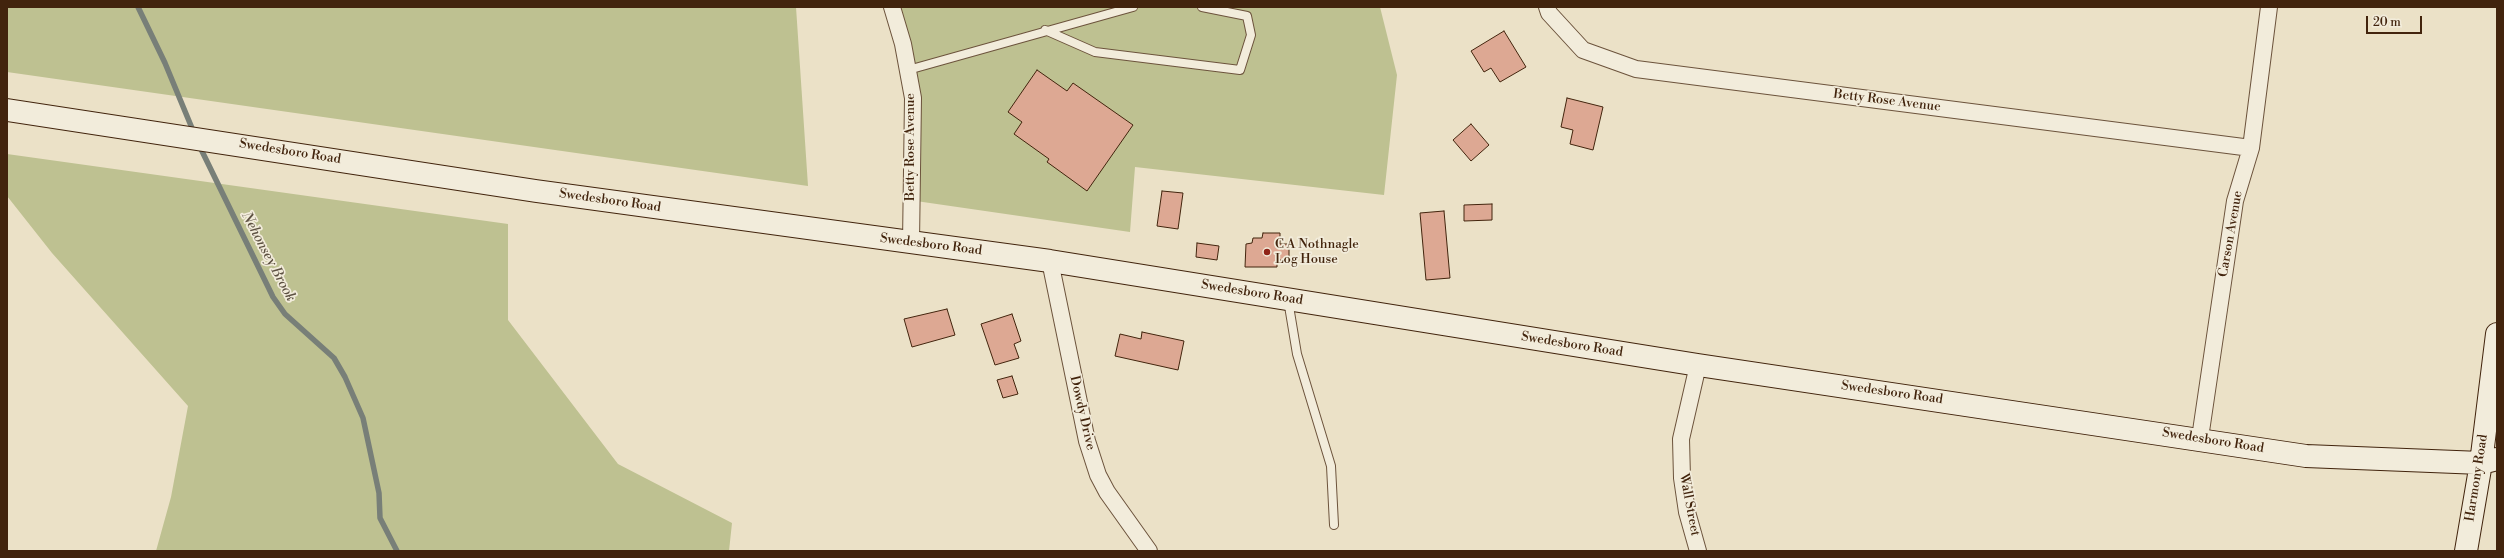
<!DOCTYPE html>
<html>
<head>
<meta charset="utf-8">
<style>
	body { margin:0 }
	#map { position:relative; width:2504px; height:558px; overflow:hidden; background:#ebe1c7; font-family:"Libre Bodoni",serif }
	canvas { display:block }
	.frame { position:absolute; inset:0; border:8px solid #42240d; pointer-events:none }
	.scale { position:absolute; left:2366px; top:16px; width:56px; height:18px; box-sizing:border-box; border:2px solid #42240d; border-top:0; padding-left:5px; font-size:12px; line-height:14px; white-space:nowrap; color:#42240d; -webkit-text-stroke:3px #f2ecdb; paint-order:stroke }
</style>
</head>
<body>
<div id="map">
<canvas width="2504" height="558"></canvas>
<div class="frame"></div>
<div class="scale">20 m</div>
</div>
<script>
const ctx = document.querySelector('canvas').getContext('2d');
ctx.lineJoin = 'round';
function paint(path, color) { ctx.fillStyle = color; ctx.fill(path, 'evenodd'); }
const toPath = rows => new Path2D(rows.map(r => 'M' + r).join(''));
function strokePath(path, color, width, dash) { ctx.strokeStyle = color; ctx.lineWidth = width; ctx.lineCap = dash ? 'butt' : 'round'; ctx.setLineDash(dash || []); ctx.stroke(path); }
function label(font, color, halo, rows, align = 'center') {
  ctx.font = font + ' "Libre Bodoni",serif'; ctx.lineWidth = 3.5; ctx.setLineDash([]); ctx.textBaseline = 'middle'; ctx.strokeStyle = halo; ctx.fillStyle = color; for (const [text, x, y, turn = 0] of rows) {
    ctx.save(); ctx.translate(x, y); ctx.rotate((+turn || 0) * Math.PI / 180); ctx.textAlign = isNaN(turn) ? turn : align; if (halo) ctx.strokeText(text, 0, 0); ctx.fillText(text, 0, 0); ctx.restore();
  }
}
const green = toPath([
	[7,7,796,7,808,186,7,72],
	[895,7,1380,7,1397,75,1384,195,1135,167,1130,232,916,201,914,73],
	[7,154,508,224,508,320,618,464,732,523,729,551,156,551,171,497,188,406,52,253,7,196]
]);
const stream = toPath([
	[138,7,165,63,194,133],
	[199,145,273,297,285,314,334,358,345,377,363,418,379,493,380,518,397,551]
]);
const building = toPath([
	[1504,31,1526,67,1500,82,1491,68,1484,72,1471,51,1504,31],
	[1037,70,1067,91,1073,83,1133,125,1087,191,1047,162,1049,159,1014,134,1022,122,1008,112,1037,70],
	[1567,98,1603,107,1593,150,1570,144,1573,130,1561,127,1567,98],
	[1471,124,1489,145,1471,161,1453,140,1471,124],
	[1162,191,1183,193,1178,229,1157,226,1162,191],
	[1492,204,1492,220,1464,221,1464,205,1492,204],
	[1444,211,1450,278,1426,280,1420,213,1444,211],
	[1263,233,1280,233,1280,244,1289,244,1289,260,1277,260,1277,267,1245,267,1246,244,1252,243,1253,238,1262,238,1263,233],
	[1197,243,1219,246,1217,260,1196,257,1197,243],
	[947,309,955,335,912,347,904,319,947,309],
	[1012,314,1021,341,1014,344,1019,358,995,365,981,324,1012,314],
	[1142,332,1184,341,1178,370,1115,356,1120,334,1141,339,1142,332],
	[1012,376,1018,394,1003,398,997,380,1012,376]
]);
const service = toPath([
	[1045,30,1095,52,1240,70,1251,35,1247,16,1202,7],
	[908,70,1133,7],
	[1288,300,1297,354,1331,466,1334,525]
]);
const minor = toPath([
	[892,7,903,44,913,98,911,242],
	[1547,7,1549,13,1583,50,1636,69,2251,148],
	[1050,261,1087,441,1098,475,1107,492,1149,551],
	[2200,438,2235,201,2251,148,2269,7],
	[1698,551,1687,512,1682,478,1681,439,1698,365]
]);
const secondary = toPath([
	[7,110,536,191,1050,261,1698,365,2306,456,2481,463,2497,459],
	[2466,551,2481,463,2497,334]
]);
const markers = [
	[1267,252,4,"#8f2418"]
];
const streetNames = [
	["Betty Rose Avenue",1887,101,7],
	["Betty Rose Avenue",911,147,-90],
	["Swedesboro Road",290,152,9],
	["Swedesboro Road",610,201,8],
	["Carson Avenue",2231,234,-80],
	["Swedesboro Road",931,245,7],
	["Swedesboro Road",1252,293,9],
	["Swedesboro Road",1572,345,9],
	["Swedesboro Road",1892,393,8],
	["Dowdy Drive",1082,413,77],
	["Swedesboro Road",2213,441,9],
	["Harmony Road",2477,478,-81],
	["Wall Street",1689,505,79]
];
const poiNames = [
	["C A Nothnagle",1275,245],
	["Log House",1275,260]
];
const waterNames = [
	["Nehonsey Brook",268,257,62]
];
paint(green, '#bec191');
strokePath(stream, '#787f78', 5.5);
paint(building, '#dda893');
strokePath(building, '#42240d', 1);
strokePath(service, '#6c533c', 10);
strokePath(minor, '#6c533c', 18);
strokePath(secondary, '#42240d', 24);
strokePath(service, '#f2ecdb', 8);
strokePath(minor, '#f2ecdb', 16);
strokePath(secondary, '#f2ecdb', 22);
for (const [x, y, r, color] of markers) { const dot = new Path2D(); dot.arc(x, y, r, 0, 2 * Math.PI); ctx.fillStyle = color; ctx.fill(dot); strokePath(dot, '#f2ecdb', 1.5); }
label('13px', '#42240d', '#f2ecdb', streetNames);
label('13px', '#42240d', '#f2ecdb', poiNames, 'left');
label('italic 14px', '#5d5142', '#f2ecdb', waterNames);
</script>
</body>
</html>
